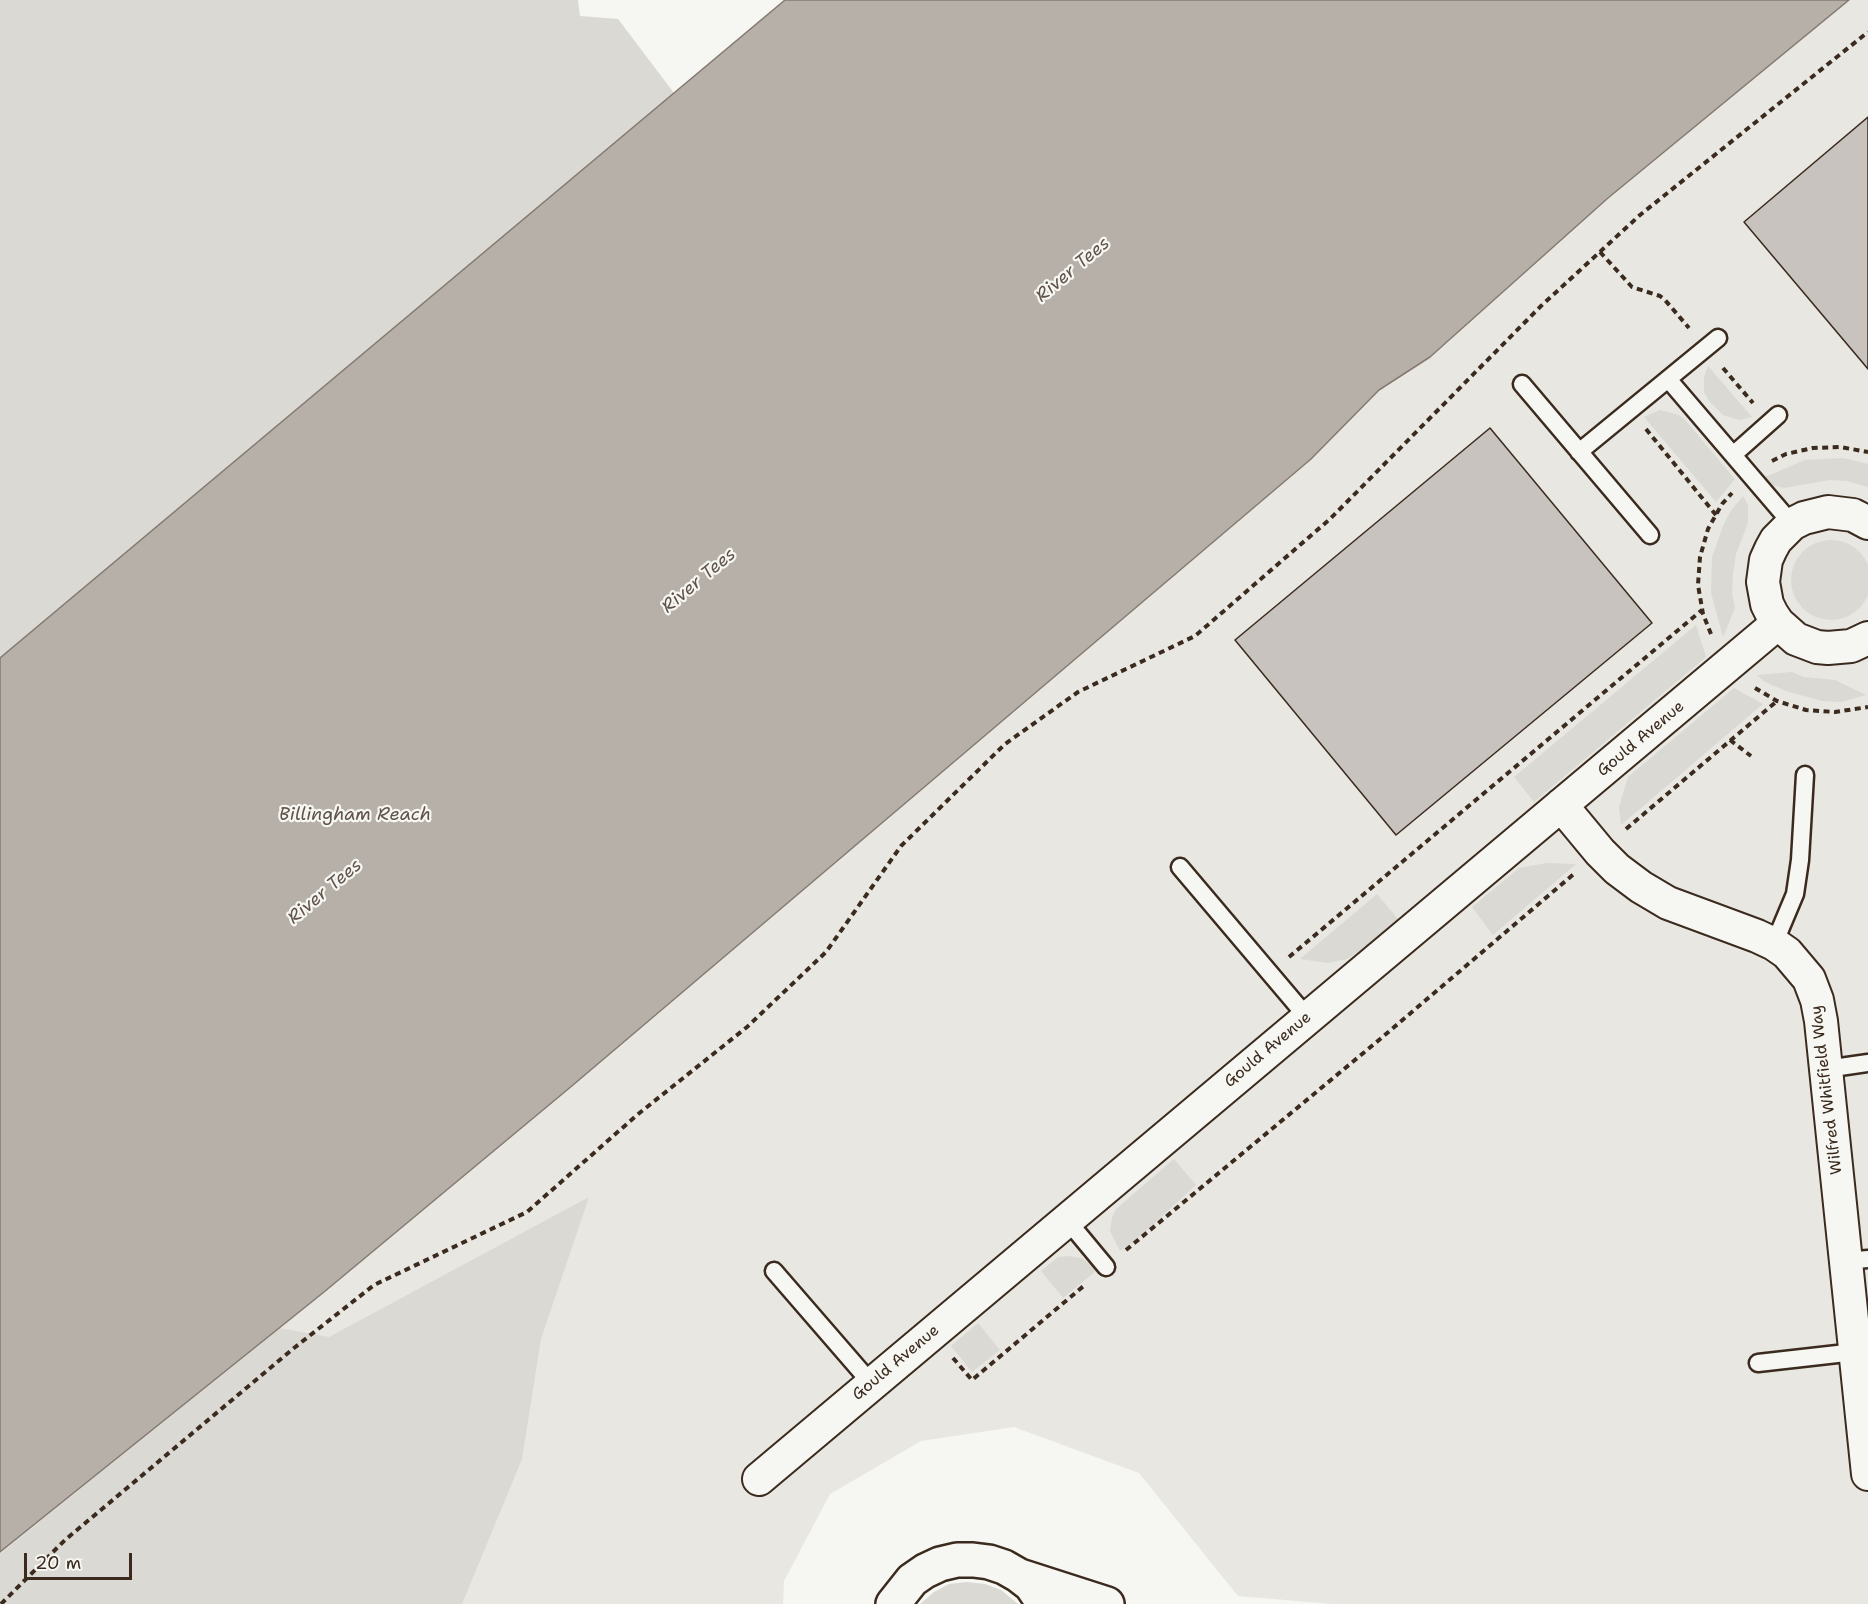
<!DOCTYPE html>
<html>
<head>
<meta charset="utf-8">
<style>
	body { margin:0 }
	#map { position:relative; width:1868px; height:1604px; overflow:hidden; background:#f6f6f2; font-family:"Shantell Sans",sans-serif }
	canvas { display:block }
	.scale { position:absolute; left:24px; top:1553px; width:108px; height:27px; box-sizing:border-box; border:3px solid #3b2a1e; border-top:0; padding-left:8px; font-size:18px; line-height:21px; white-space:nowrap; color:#3b2a1e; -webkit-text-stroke:4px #f6f6f2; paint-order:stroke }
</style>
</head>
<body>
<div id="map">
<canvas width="1868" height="1604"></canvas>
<div class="scale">20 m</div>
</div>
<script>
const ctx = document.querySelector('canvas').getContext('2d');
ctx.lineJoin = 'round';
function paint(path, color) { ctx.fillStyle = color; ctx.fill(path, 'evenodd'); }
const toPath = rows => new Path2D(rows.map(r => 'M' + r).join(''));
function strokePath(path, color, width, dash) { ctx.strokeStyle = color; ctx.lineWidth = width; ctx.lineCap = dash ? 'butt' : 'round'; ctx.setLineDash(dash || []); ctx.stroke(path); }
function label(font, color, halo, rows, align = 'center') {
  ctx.font = font + ' "Shantell Sans",sans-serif'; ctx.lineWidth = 4.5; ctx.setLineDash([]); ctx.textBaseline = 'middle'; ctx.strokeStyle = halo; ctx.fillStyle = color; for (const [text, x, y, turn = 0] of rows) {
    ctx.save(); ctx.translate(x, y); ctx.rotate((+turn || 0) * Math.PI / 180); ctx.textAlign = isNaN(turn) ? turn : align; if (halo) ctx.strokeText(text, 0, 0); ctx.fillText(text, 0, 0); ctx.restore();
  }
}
const built = toPath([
	[1849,0,1868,0,1868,1604,1333,1604,1238,1596,1139,1473,1014,1427,921,1441,830,1494,784,1581,783,1604,0,1604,0,1552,324,1292,573,1085,1311,459,1379,390,1430,356,1608,198]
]);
const green = toPath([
	[0,0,578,0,580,16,618,19,674,93,0,658],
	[1708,366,1752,417,1739,420,1723,415,1709,401,1704,392,1704,377],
	[1660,410,1679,415,1686,421,1735,479,1716,502,1644,417],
	[1843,458,1868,464,1868,487,1847,481,1830,480,1784,488,1772,485,1765,477,1805,460],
	[1743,496,1748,505,1748,523,1736,554,1733,574,1732,594,1735,608,1723,637,1711,593,1712,557,1723,526,1730,512],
	'1791 580a40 40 0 1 1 80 0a40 40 0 1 1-80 0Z',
	[1696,625,1706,657,1534,802,1514,777],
	[1792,672,1804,677,1835,680,1866,695,1841,702,1822,701,1786,691,1765,682,1757,675],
	[1734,688,1763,704,1621,825,1619,807,1628,777],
	[1547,863,1576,864,1493,935,1472,907,1519,868],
	[1377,894,1398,919,1365,947,1347,959,1328,963,1300,959],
	[1174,1159,1196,1185,1136,1240,1120,1251,1110,1231,1112,1218,1116,1209],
	[589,1197,541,1339,522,1459,462,1604,0,1604,0,1554,279,1328,329,1337],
	[1067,1256,1082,1258,1097,1270,1063,1298,1041,1271,1058,1257],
	[978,1323,1000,1350,972,1372,951,1346],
	[967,1582,985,1584,1001,1590,1018,1604,920,1604,934,1592,949,1584]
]);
const water = toPath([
	[785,0,1849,0,1608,198,1430,357,1379,390,1311,459,573,1085,324,1292,0,1552,0,658,785,0]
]);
const building = toPath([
	[1868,117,1868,369,1744,222,1868,117],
	[1490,428,1652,623,1396,835,1235,640,1490,428]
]);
const path = toPath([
	[1600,252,1632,287,1660,296,1665,300,1689,328],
	[1723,368,1753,403],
	[1646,429,1716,515],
	[1772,461,1786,454,1813,448,1840,447,1868,452],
	[1711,634,1703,614,1698,585,1700,557,1708,529,1722,504,1732,493],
	[1755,688,1777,701,1806,710,1835,712,1868,707],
	[1730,740,1751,756],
	[1626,829,1777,701],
	[1289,957,1702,610],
	[1126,1250,1379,1040,1575,873],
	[953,1358,972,1380,1086,1284],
	[1,1604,65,1540,294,1348,374,1285,527,1212,637,1115,747,1027,826,952,901,846,1005,744,1078,692,1195,636,1330,519,1541,306,1640,215,1868,32]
]);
const service = toPath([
	[1668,379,1792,524],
	[1522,384,1650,535],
	[1579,452,1718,338],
	[1733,455,1778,415],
	[1180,867,1307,1017],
	[1774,944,1795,894,1800,860,1805,775],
	[1826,1069,1868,1063],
	[1067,1220,1106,1267],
	[1846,1261,1868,1259],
	[774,1271,871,1383],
	[1758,1363,1855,1352]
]);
const minor = toPath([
	[1868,523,1853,515,1828,512,1804,518,1792,524,1776,540,1771,549,1766,560,1763,582,1767,604,1772,614,1778,623,1796,639,1817,647,1828,648,1851,646,1868,638],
	[1561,805,1600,852,1617,869,1641,887,1668,903,1757,936,1774,944,1787,953,1809,979,1817,1000,1821,1021,1868,1474],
	[759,1479,1778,623]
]);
const tertiary = toPath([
	[1020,1576,1107,1604],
	[893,1604,912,1580,925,1571,940,1564,957,1560,973,1560,989,1562,1004,1567,1018,1575,1031,1585,1044,1604]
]);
const streetNames = [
	["Gould Avenue",1641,739,-40],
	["Gould Avenue",1268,1050,-40],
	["Wilfred Whitfield Way",1827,1090,-97],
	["Gould Avenue",896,1363,-40]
];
const waterNames = [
	["River Tees",1073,270,-40],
	["River Tees",699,581,-40],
	["Billingham Reach",355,815],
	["River Tees",325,892,-40]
];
paint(built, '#e8e7e2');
paint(green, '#dad9d3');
paint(water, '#b6b0a9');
strokePath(water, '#857a71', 1.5);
paint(building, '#c8c3be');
strokePath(building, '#3b2a1e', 1.5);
strokePath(service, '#3b2a1e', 21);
strokePath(minor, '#3b2a1e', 36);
strokePath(tertiary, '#3b2a1e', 38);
strokePath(path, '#3b2a1e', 4, [6, 4.5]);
strokePath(service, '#f6f6f2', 16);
strokePath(minor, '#f6f6f2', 32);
strokePath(tertiary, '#f6f6f2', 33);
label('16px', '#3b2a1e', '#f6f6f2', streetNames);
label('italic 18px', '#605248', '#f6f6f2', waterNames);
</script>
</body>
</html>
